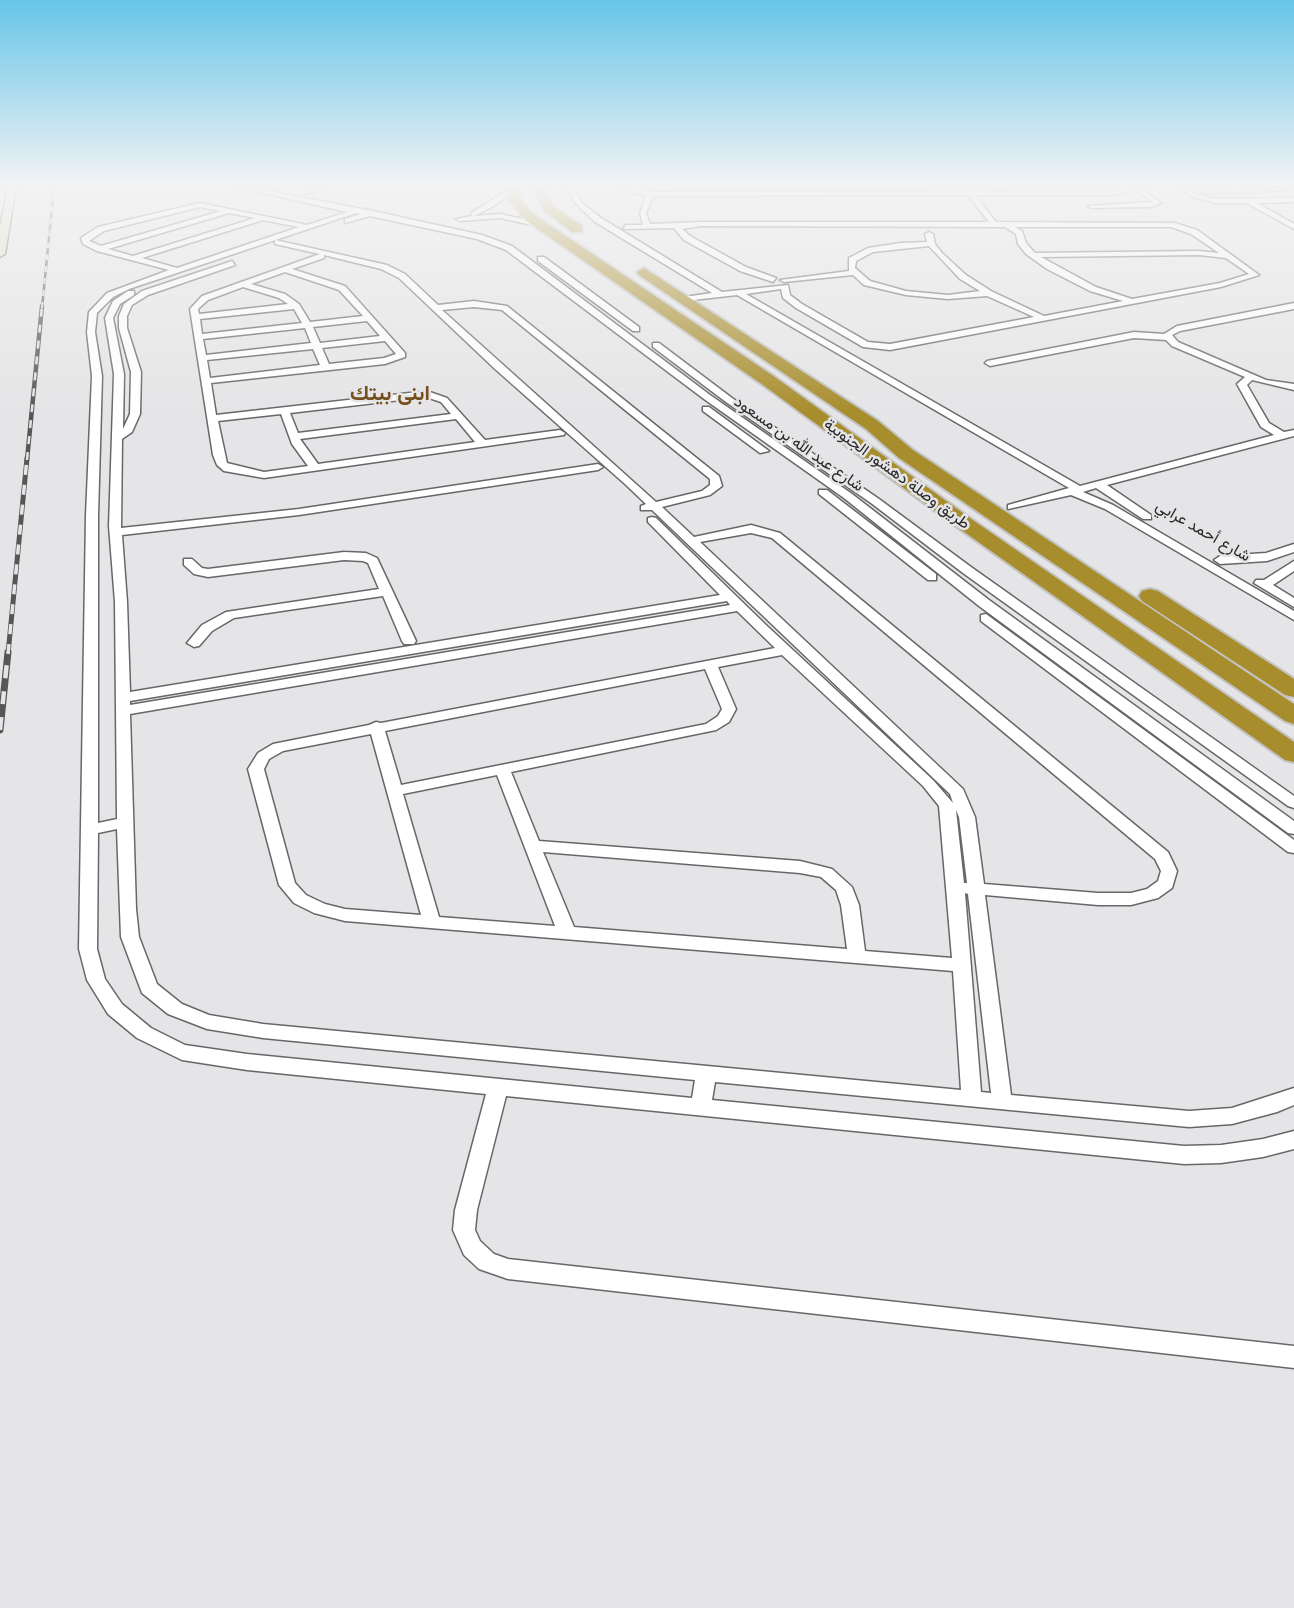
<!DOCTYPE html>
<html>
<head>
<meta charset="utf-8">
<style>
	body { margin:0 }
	canvas { display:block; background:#e5e5e7 }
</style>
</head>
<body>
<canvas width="1294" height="1608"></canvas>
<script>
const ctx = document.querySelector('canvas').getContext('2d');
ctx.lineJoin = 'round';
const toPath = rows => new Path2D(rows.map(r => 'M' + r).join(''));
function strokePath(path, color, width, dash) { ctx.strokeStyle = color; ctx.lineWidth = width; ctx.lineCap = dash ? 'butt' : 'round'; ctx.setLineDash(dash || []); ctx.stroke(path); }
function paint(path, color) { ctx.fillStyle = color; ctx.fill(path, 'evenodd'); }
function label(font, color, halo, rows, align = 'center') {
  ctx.font = font + ' Mulish,Vazirmatn,sans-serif'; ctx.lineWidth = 5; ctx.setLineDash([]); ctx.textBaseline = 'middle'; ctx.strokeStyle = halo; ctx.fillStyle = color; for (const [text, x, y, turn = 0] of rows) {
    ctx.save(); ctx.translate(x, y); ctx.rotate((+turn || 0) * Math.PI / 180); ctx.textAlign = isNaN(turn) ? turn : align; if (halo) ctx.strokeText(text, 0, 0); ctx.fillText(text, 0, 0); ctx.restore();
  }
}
const street = toPath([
	[237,187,247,187,373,211,482,235,512,246,710,395,852,494,989,600,1294,821,1294,834,1288,833,979,606,844,498,704,399,506,250,477,239,370,216,345,223,345,219,361,214,356,213,129,289,113,297,97,313,95,332,102,376,98,515,98,823,117,819,115,602,109,526,114,374,105,318,113,301,128,291,134,291,134,295,120,304,113,318,124,374,123,429,130,414,131,372,119,328,119,316,124,304,142,291,232,261,235,265,148,295,132,305,127,316,127,328,141,372,140,414,132,432,122,439,121,528,299,509,598,464,603,467,598,470,299,515,122,535,127,602,130,692,720,595,648,522,648,518,652,517,656,518,767,626,933,780,953,803,950,794,652,510,641,510,641,506,646,504,625,484,495,369,399,278,381,269,324,255,324,258,292,269,345,286,405,353,405,357,385,364,211,383,216,415,427,391,447,398,485,440,560,430,565,433,564,435,264,478,224,471,217,465,213,455,190,309,202,296,320,254,275,244,275,240,387,265,405,274,438,305,474,301,507,306,719,476,722,486,710,495,662,507,694,537,751,525,780,533,1168,852,1177,871,1172,888,1158,898,1131,905,1098,905,985,895,1011,1095,1189,1111,1232,1108,1294,1088,1294,1105,1277,1112,1232,1124,1189,1127,715,1082,712,1100,1184,1146,1221,1145,1263,1139,1294,1131,1294,1149,1263,1157,1221,1163,1184,1164,506,1096,477,1210,475,1230,480,1241,494,1254,508,1259,1294,1346,1294,1368,508,1279,479,1269,464,1255,453,1230,455,1210,486,1094,247,1070,182,1060,137,1038,108,1014,87,980,79,949,86,515,92,376,87,332,89,312,107,293,169,270,97,251,83,244,81,238,98,227,200,203,307,225,347,212,237,187],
	[200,207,221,211,101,246,89,241,104,231,200,207],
	[229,213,255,218,133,256,108,249,229,213],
	[263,220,299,227,177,268,142,258,263,220],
	[285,272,339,290,363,316,310,322,299,304,285,294,251,284,285,272],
	[243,287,279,298,288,304,199,314,198,309,208,300,243,287],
	[474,307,502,310,710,479,710,485,702,491,656,502,442,310,474,307],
	[294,309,302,323,202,334,200,319,294,309],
	[367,321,380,336,320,343,313,327,367,321],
	[305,328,311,343,206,355,203,339,305,328],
	[385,341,396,354,384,358,329,364,322,348,385,341],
	[313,349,320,365,210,378,207,360,313,349],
	[426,397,441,402,451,414,298,433,290,413,426,397],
	[281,414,292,444,308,466,264,472,227,463,218,421,281,414],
	[456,419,475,442,318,464,300,439,456,419],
	[751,533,772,538,1155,859,1161,871,1158,881,1147,889,1131,893,1098,893,984,884,975,817,963,789,700,542,751,533],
	[727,601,730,605,130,705,130,701,727,601],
	[737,611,775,648,381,723,376,722,369,725,273,744,258,753,248,769,279,885,294,903,314,913,345,921,953,971,961,1090,263,1024,209,1015,182,1004,157,984,139,937,136,909,130,714,737,611],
	[782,655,923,786,939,806,952,958,865,951,859,905,852,887,832,869,800,861,539,841,511,772,716,730,729,722,736,709,718,667,782,655],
	[705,669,722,709,718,716,706,724,401,785,385,731,705,669],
	[371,734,421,915,345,909,325,904,306,895,295,883,264,769,269,759,283,751,371,734],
	[497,775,555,926,439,917,403,794,497,775],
	[956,810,959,817,967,883,964,883,956,810],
	[117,829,121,937,142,993,168,1014,207,1029,263,1038,695,1080,692,1098,247,1054,185,1045,151,1028,122,1004,105,979,97,949,98,833,117,829],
	[543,852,800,873,821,877,836,890,841,905,847,949,574,927,543,852],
	[965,893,968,894,991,1093,981,1092,965,893],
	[318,187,327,187,307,194,304,192,318,187],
	[513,187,515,190,492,207,474,216,500,214,546,224,546,228,500,218,460,221,456,219,472,216,471,213,513,187],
	[566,187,572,187,582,203,601,218,722,292,788,285,790,295,802,304,868,342,890,344,1034,317,987,296,948,299,906,295,864,285,853,275,784,282,780,280,849,271,849,258,868,248,901,243,927,242,925,234,929,232,933,234,935,244,942,253,966,275,991,291,1044,316,1123,301,1090,291,1047,269,1026,254,1018,244,1016,234,1005,227,701,226,682,229,690,236,746,267,776,278,773,282,740,271,684,240,674,228,623,229,626,225,643,225,640,213,646,195,631,192,619,187,656,192,1115,191,1123,189,1121,187,1127,187,1129,191,1115,195,975,195,996,222,1175,223,1197,230,1259,275,1221,287,890,350,863,347,796,308,783,298,781,289,746,294,1080,486,1274,435,1261,427,1237,384,1245,377,1172,346,1166,340,1134,338,990,366,985,363,987,361,1134,332,1164,334,1177,326,1294,303,1294,309,1180,331,1172,335,1178,342,1266,380,1294,384,1294,390,1252,380,1247,385,1269,423,1284,432,1294,430,1294,436,1107,485,1151,515,1151,519,1143,519,1096,488,1083,492,1113,505,1294,611,1294,620,1105,509,1071,495,1008,509,1008,505,1069,488,737,295,684,301,684,297,712,293,595,222,577,205,566,187],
	[968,195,989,222,701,222,650,224,646,213,653,196,968,195],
	[1015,227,1171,227,1191,234,1219,253,1199,251,1035,253,1026,243,1022,231,1015,227],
	[929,246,960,279,980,291,948,295,906,291,870,281,855,268,856,261,873,252,929,246],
	[1199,255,1226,258,1249,274,1220,283,1132,299,1096,287,1041,257,1199,255],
	[1132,187,1139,187,1161,203,1150,207,1091,208,1088,206,1153,202,1132,187],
	[1177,187,1184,187,1197,195,1216,199,1294,198,1294,202,1257,203,1294,224,1294,229,1247,203,1216,203,1193,197,1177,187],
	[1290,187,1292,190,1205,193,1202,191,1290,187],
	[538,257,544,257,639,327,639,331,633,331,538,261,538,257],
	[653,343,659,343,732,398,879,499,971,567,1294,796,1294,808,1288,806,963,573,871,503,726,402,653,347,653,343],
	[703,407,709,407,769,451,760,453,703,411,703,407],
	[819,490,827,490,936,574,936,580,928,580,819,494,819,490],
	[1294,544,1294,552,1267,561,1220,564,1214,560,1220,556,1266,553,1294,544],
	[344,552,366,553,377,558,416,641,414,644,404,644,402,641,383,596,234,618,212,631,199,646,194,647,187,643,202,625,226,612,379,589,368,563,363,561,344,560,208,577,194,574,184,565,184,559,192,559,202,568,208,569,344,552],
	[1294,561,1294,571,1273,585,1294,598,1294,607,1254,583,1256,580,1264,580,1294,561],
	[986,614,1294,840,1294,853,1288,852,981,621,981,615,986,614]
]);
const secondary = toPath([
	[8,187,16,187,5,254,0,257,0,227,8,187]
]);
const highway = toPath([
	[507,187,519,187,520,198,533,214,775,377,967,516,1294,742,1294,762,1285,760,953,524,763,385,525,220,508,198,507,187],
	[533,187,545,187,553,206,582,226,582,232,572,232,544,211,533,187],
	[644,268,878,421,913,450,1294,704,1294,724,1285,721,899,458,866,429,639,275,637,272,644,268],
	[1150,589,1158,591,1294,679,1294,697,1285,695,1142,601,1139,596,1142,591,1150,589]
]);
const railFar3 = toPath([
	[42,308,54,187]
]);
const railFar2 = toPath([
	[27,460,42,306]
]);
const railFar1 = toPath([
	[8,654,27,458]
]);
const rail = toPath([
	[0,730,8,652]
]);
const farStreetnames = [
	["شارع عبد الله بن مسعود",799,444,35],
	["طريق وصلة دهشور الجنوبية",897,474,36],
	["شارع أحمد عرابي",1203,531,30]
];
const farDistrictnames = [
	["ابنى بيتك",390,394]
];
strokePath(street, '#676769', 3);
strokePath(secondary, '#676769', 3);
strokePath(highway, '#c3c3c3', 4);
paint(street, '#fff');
paint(secondary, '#e5ddc0');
paint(highway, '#a88d2d');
strokePath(railFar3, '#565656', 2.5);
strokePath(railFar2, '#565656', 4.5);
strokePath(railFar1, '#565656', 5);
strokePath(rail, '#565656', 7);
strokePath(railFar3, '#e5e5e7', 2, [6]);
strokePath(railFar2, '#e5e5e7', 2.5, [8]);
strokePath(railFar1, '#e5e5e7', 3.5, [10]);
strokePath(rail, '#e5e5e7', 4.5, [13]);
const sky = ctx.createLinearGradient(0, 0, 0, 412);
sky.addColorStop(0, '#67c5e8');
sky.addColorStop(0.45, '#f3f3f4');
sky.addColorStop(1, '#f3f3f400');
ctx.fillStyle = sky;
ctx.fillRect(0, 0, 1294, 412);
label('16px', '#292929', '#e5e5e7', farStreetnames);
label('bold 21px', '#73501e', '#e5e5e7', farDistrictnames);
</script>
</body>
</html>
